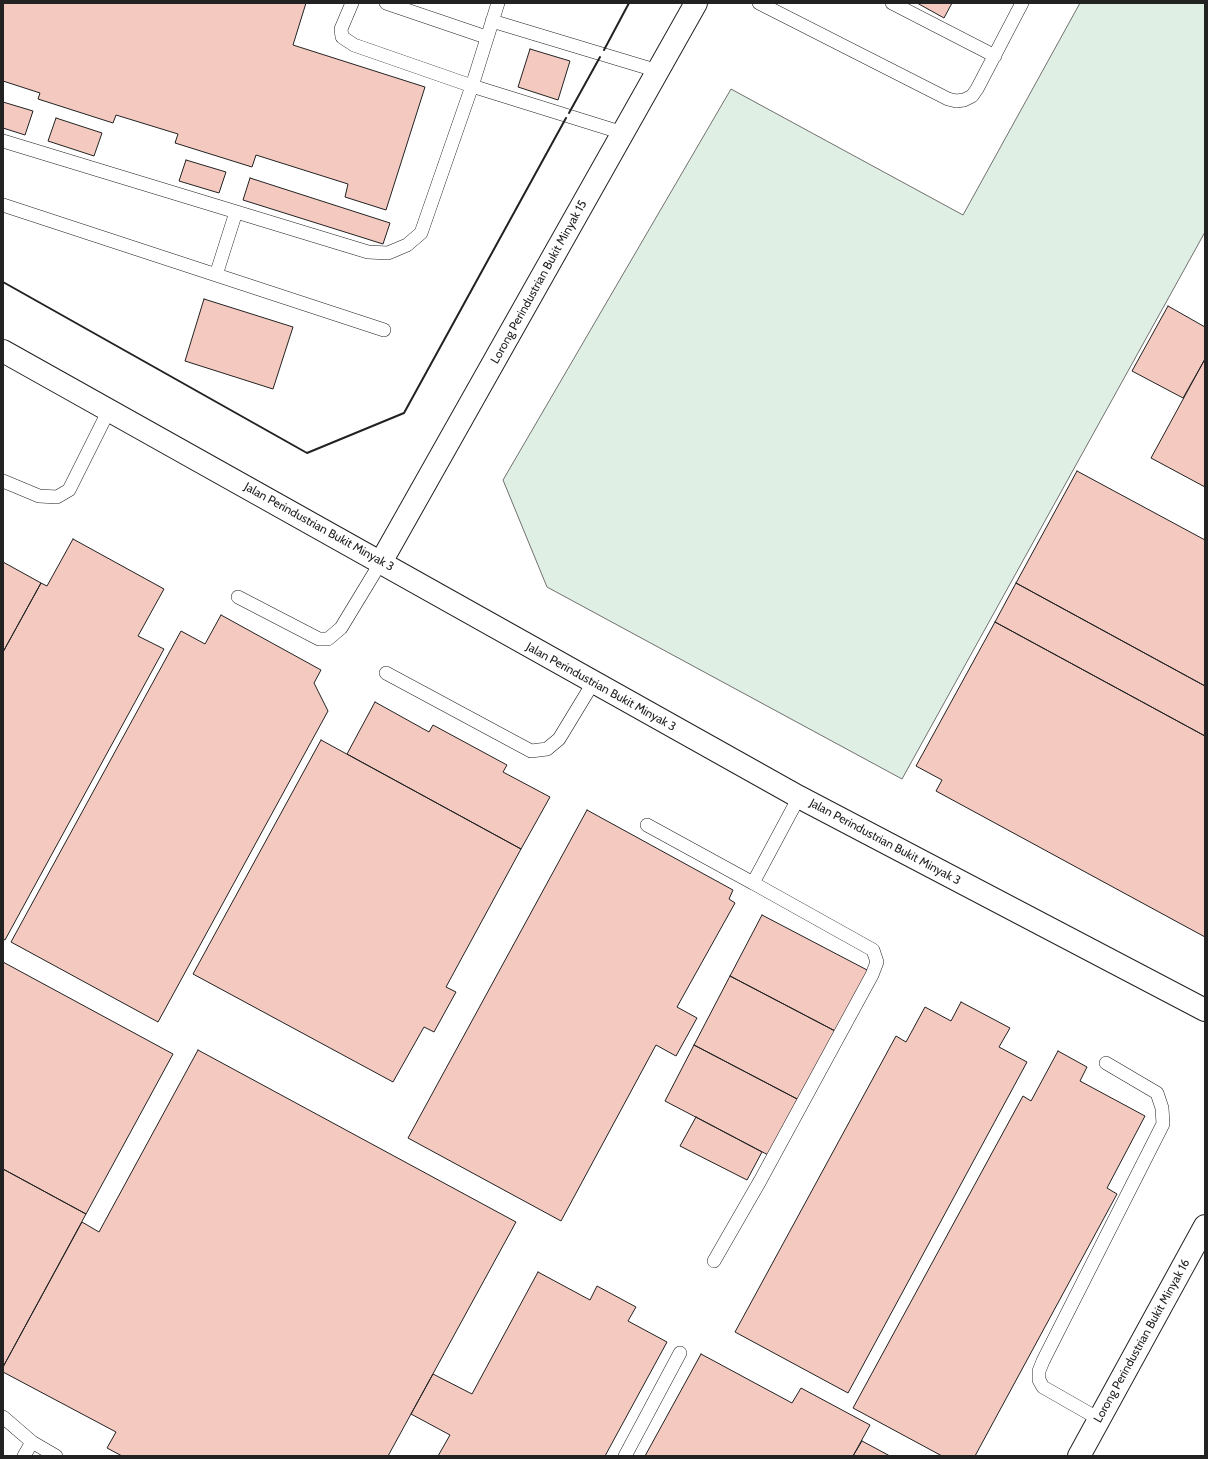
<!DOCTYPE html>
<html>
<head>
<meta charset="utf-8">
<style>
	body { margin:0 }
	#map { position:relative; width:1208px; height:1459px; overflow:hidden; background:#fff; font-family:Cabin,sans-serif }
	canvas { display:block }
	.frame { position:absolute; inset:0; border:4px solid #222; pointer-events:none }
</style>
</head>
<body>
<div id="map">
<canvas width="1208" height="1459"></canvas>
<div class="frame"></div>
</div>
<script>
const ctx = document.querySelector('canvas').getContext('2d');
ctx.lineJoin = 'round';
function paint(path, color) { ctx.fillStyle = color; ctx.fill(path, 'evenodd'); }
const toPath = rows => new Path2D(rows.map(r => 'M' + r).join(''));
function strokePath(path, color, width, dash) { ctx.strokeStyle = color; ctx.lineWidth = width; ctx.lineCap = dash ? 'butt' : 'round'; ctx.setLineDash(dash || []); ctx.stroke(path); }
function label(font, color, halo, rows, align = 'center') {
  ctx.font = font + ' Cabin,sans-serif'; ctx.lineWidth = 3; ctx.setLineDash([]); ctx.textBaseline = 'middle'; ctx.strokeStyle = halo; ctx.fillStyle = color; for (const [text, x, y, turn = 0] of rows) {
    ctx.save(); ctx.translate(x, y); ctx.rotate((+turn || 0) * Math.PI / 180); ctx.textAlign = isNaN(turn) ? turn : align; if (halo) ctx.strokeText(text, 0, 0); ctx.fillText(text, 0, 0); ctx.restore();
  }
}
const green = toPath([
	[1080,3,1205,3,1205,232,902,779,547,587,503,480,731,89,963,215,1080,3]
]);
const building = toPath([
	[3,3,306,3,293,45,425,87,386,210,345,197,348,184,256,155,252,167,175,143,178,134,116,115,113,123,38,99,40,93,3,81,3,3],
	[917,3,952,3,944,18,917,3],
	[530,49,570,61,558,100,518,87,530,49],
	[3,102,33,111,25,135,3,128,3,102],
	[56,118,102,133,94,156,48,141,56,118],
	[186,160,226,172,219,193,179,181,186,160],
	[250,178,390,223,383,244,243,200,250,178],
	[204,299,293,327,273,389,185,361,204,299],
	[1168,306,1205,327,1205,359,1183,398,1132,371,1168,306],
	[1205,359,1205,487,1151,458,1205,359],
	[1077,471,1205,540,1205,686,1016,583,1077,471],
	[73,539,164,589,138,636,164,649,5,940,3,939,3,652,41,583,47,586,73,539],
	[3,562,41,583,3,652,3,562],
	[1016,583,1205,686,1205,736,995,622,1016,583],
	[221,615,321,670,314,683,328,711,158,1022,11,942,181,631,205,644,221,615],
	[995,622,1205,736,1205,937,936,791,942,780,916,766,995,622],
	[375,702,429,732,433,725,507,765,503,772,550,797,521,849,347,754,375,702],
	[321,740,521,849,446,987,456,992,434,1032,424,1027,393,1082,193,974,321,740],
	[587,810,733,890,729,899,735,903,677,1007,697,1018,676,1056,656,1045,561,1221,408,1138,587,810],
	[762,915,869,971,837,1032,730,976,762,915],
	[3,962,173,1054,86,1214,3,1169,3,962],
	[730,976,837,1032,801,1101,694,1045,730,976],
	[961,1002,1010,1028,999,1047,1027,1062,848,1393,735,1332,896,1036,906,1042,925,1007,951,1021,961,1002],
	[694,1045,801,1101,772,1157,665,1101,694,1045],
	[198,1050,516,1222,388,1456,122,1456,107,1448,116,1432,3,1372,3,1367,82,1222,99,1232,198,1050],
	[1058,1051,1087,1067,1080,1081,1145,1116,1107,1188,1117,1194,975,1456,942,1456,853,1408,1023,1096,1031,1101,1058,1051],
	[696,1117,762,1152,747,1180,680,1146,696,1117],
	[3,1169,86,1214,3,1367,3,1169],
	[538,1272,590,1300,597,1286,636,1307,628,1321,667,1342,605,1456,438,1456,450,1435,411,1414,433,1374,472,1394,538,1272],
	[701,1354,792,1403,801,1388,870,1425,853,1456,645,1456,701,1354],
	[862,1441,890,1456,853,1456,862,1441]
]);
const lane = toPath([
	[352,3,341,29,342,37,354,45,472,86,623,133],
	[386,3,486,37],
	[759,3,948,99,956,101,964,100,972,96,977,89,1022,3],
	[892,3,995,56],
	[492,21,658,71],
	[3,141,368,252,388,253,407,245,421,233,472,86,498,3],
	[3,205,384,330],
	[216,275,236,212],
	[3,481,39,496,57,497,69,490,109,410],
	[238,597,319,639,328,639,341,628,381,562],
	[386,673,531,751,547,749,559,739,593,683],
	[647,825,753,883],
	[714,1261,760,1181,872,975,877,962,873,950,753,883,799,797],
	[3,1417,32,1442],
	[1099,1419,1043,1387,1039,1380,1039,1371,1043,1361,1163,1124,1162,1108,1157,1093,1106,1063],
	[24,1456,32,1442,56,1456],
	[625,1456,680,1353]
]);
const street = toPath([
	[3,351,799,797,1205,1010],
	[381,562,696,3],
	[1079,1456,1205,1226]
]);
const wall = toPath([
	[604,50,629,3],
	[569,113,600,57],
	[3,282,307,453,404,413,566,118]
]);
const streetNames = [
	["Lorong Perindustrian Bukit Minyak 15",539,282,-61],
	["Jalan Perindustrian Bukit Minyak 3",319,527,29],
	["Jalan Perindustrian Bukit Minyak 3",601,687,29],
	["Jalan Perindustrian Bukit Minyak 3",885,842,28],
	["Lorong Perindustrian Bukit Minyak 16",1142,1341,-61]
];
paint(green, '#e0efe3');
strokePath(green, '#6f6f6f', 1);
paint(building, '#f3c9c0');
strokePath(building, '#222', 1);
strokePath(lane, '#222', 14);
strokePath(street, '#222', 24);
strokePath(lane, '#fff', 13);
strokePath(street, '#fff', 22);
strokePath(wall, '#222', 2);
label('12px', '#222', '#fff', streetNames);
</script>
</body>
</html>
